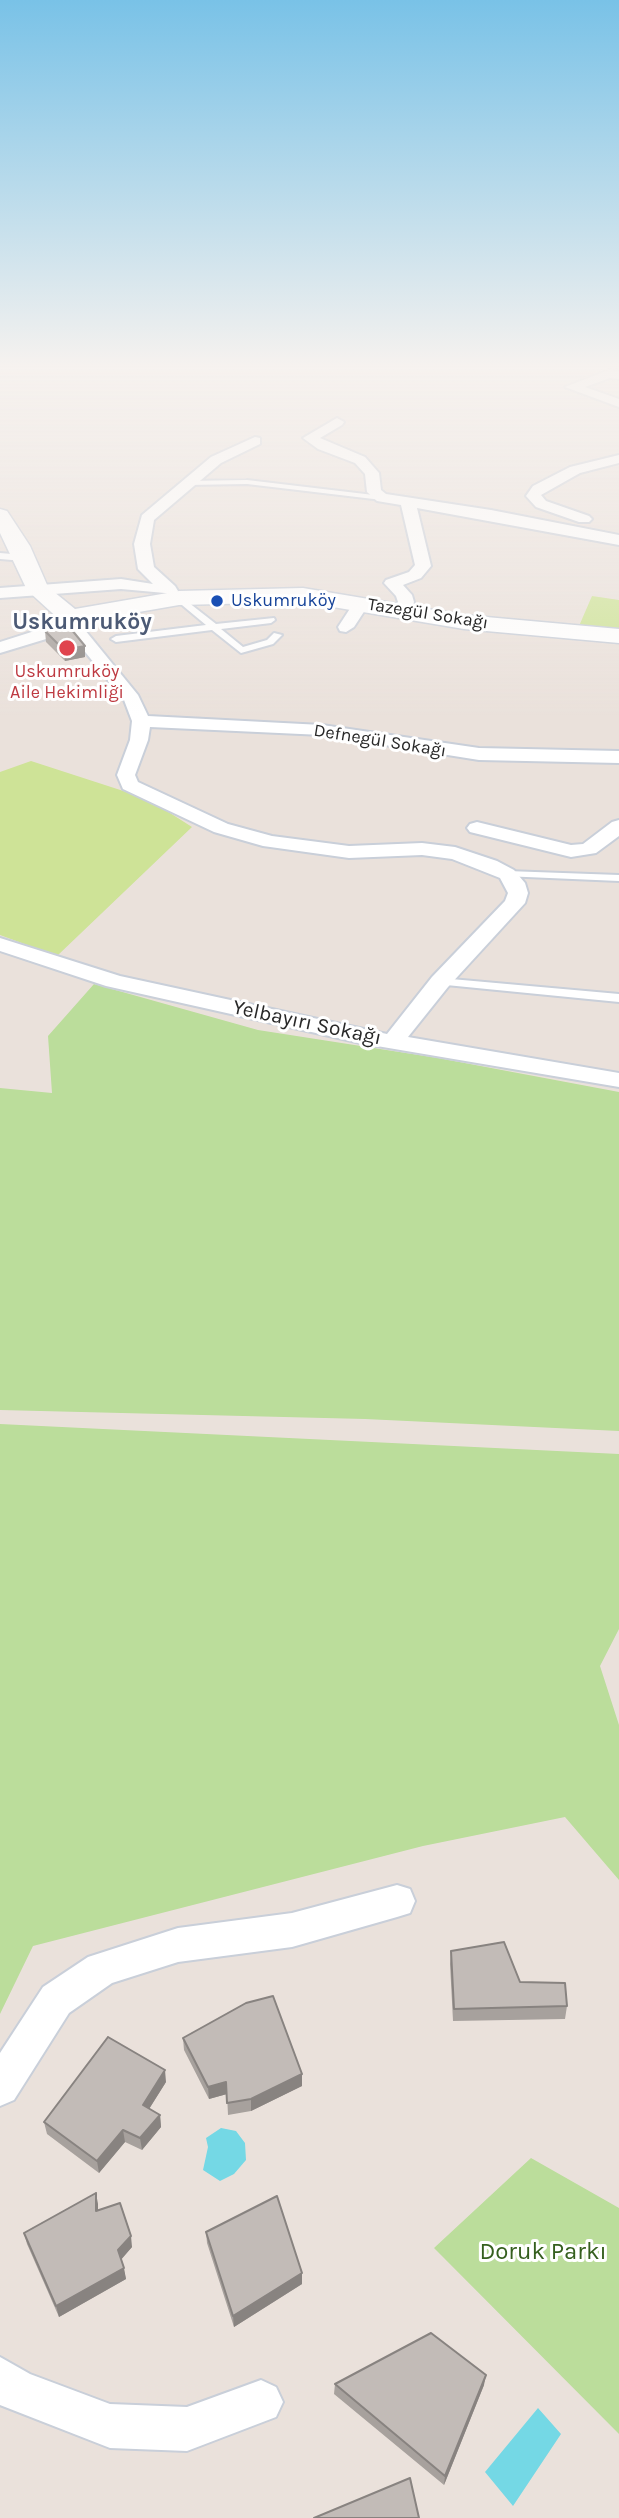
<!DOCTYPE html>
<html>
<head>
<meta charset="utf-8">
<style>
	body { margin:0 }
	canvas { display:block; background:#eae1db }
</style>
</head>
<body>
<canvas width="619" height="2518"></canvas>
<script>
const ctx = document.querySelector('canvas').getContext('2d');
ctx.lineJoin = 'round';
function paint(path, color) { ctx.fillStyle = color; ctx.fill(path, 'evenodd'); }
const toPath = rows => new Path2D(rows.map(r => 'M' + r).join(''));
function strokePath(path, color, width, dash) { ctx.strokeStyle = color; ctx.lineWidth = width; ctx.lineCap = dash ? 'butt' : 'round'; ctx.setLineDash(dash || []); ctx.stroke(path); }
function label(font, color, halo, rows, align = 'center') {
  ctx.font = font + ' Karla,sans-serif'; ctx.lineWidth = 6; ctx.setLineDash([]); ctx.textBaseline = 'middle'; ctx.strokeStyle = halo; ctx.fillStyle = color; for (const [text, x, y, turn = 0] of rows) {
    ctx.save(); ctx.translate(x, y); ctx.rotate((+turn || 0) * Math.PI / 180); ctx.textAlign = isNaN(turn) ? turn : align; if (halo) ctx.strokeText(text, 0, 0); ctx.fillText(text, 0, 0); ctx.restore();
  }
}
const green = toPath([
	[94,984,258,1030,438,1058,619,1092,619,1431,365,1419,0,1410,0,1088,52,1093,48,1036],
	[0,1424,619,1454,619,1629,600,1666,619,1725,619,1880,565,1817,423,1846,33,1946,0,2014],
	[531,2158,619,2208,619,2434,434,2248]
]);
const pitch = toPath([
	[592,596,619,600,619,630,579,626],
	[31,761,148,799,192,827,57,956,0,935,0,772]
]);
const water = toPath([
	[221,2128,236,2131,245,2143,246,2160,234,2174,220,2181,203,2170,208,2147,206,2138],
	[538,2408,561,2434,513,2506,485,2472]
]);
const lane = toPath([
	[247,480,382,496,386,498,382,500,247,484,187,485,183,483,187,481,247,480],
	[0,553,24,555,28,558,24,561,0,559,0,553],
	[179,595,216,624,274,618,275,620,271,623,221,629,243,647,267,640,274,633,282,635,273,644,241,653,212,630,116,642,111,639,116,636,206,625,176,600,175,598,179,595],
	[507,871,619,875,619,881,503,876,502,874,507,871],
	[440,978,619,994,619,1002,436,984,434,982,440,978]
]);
const street = toPath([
	[609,370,619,371,619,379,610,378,585,387,619,399,619,407,565,387,609,370],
	[337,418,344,422,342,425,320,438,365,457,379,473,381,490,386,494,491,510,619,535,619,545,417,508,431,566,421,578,403,585,412,595,414,602,408,617,396,617,394,613,398,602,396,596,384,583,386,580,409,572,415,565,401,505,377,501,367,492,365,474,355,463,318,449,303,438,337,418],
	[255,437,260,438,260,444,221,463,154,520,150,544,154,567,175,586,178,591,176,594,121,589,0,598,0,588,121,579,153,584,138,569,134,544,142,515,211,457,255,437],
	[619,455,619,463,580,473,541,495,546,501,589,516,592,519,589,522,579,522,536,507,526,496,533,486,570,467,619,455],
	[361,599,369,604,354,627,346,632,340,631,338,627,353,604,361,599],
	[71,613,77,614,80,624,138,695,148,716,322,725,479,748,619,751,619,763,479,760,322,735,150,727,148,740,135,775,138,782,228,824,272,836,349,846,422,843,455,847,497,861,514,870,525,883,528,893,525,903,448,987,408,1037,619,1073,619,1087,365,1044,106,986,0,951,0,938,120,976,387,1034,432,977,505,901,508,893,500,878,452,859,422,855,349,858,263,846,214,832,123,789,117,775,130,740,132,721,124,700,69,632,0,653,0,642,63,622,65,614,71,613],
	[619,820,619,836,596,853,571,857,470,832,467,828,470,824,477,822,571,845,583,844,612,822,619,820],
	[397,1885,410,1889,415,1901,410,1913,397,1917,292,1947,178,1962,112,1983,69,2013,14,2100,0,2106,0,2053,43,1987,88,1957,178,1928,292,1913,397,1885],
	[0,2357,30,2374,110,2404,187,2407,261,2380,276,2387,283,2402,276,2417,187,2451,110,2448,0,2405,0,2357]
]);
const secondary = toPath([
	[0,509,7,511,30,546,48,587,75,609,179,591,303,588,464,615,619,629,619,643,464,629,303,602,179,605,70,624,62,622,27,590,0,533,0,509]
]);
const wall = toPath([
	[45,631,85,657,65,661,46,642],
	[451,1951,520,1982,567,2006,565,2019,453,2021,450,1964],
	[183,2038,302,2086,251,2111,228,2115,227,2094,209,2099,184,2050],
	[166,2082,149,2109,160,2115,161,2127,142,2150,125,2142,99,2173,47,2134,44,2122],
	[96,2193,98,2210,132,2247,121,2259,126,2279,59,2317,27,2244,24,2233],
	[206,2232,302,2284,234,2327,207,2243],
	[335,2384,484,2385,444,2485,334,2394]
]);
const shadedWall = toPath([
	[85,646,85,657,65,661,64,650],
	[165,2070,166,2082,144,2117,143,2105],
	[302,2074,302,2086,251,2111,251,2099],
	[226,2082,227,2094,209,2099,208,2087],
	[160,2115,161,2127,142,2150,140,2138],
	[123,2130,125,2142,99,2173,97,2161],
	[96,2193,98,2204,98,2222,96,2211],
	[131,2236,132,2247,120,2261,118,2250],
	[124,2268,126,2279,59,2317,56,2306],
	[302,2273,302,2284,234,2327,233,2316],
	[486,2375,484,2385,444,2485,445,2476]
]);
const building = toPath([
	[67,624,85,646,64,650,45,631,67,624],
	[504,1942,520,1982,565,1983,567,2006,454,2009,451,1951,504,1942],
	[273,1996,302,2074,251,2099,227,2103,226,2082,208,2087,183,2038,246,2003,273,1996],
	[108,2037,165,2070,143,2105,160,2115,140,2138,123,2130,97,2161,44,2122,108,2037],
	[96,2193,96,2211,120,2203,131,2236,118,2250,124,2268,56,2306,24,2233,96,2193],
	[277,2196,302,2273,233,2316,206,2232,277,2196],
	[431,2333,486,2375,445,2476,335,2384,431,2333],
	[410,2478,419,2518,314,2518,410,2478]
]);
const markers = [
	[217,601,7,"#1a4fb4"],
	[67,648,9,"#e0444e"]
];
const farTransitnames = [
	["Uskumruköy",231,601]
];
const farStreetnames = [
	["Tazegül Sokağı",428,614,9],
	["Defnegül Sokağı",380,741,9]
];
const farHealthnames = [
	["Uskumruköy",67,672],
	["Aile Hekimliği",67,693]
];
const streetNames = [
	["Yelbayırı Sokağı",307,1023,12]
];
const farDistrictnames = [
	["Uskumruköy",82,622]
];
const nearParknames = [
	["Doruk Parkı",543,2252]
];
paint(green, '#bbdd9b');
paint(pitch, '#cee397');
paint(water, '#74d8e5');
strokePath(lane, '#c9cfd9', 4);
strokePath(street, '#c9cfd9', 4);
strokePath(secondary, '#c9cfd9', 3);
paint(lane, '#fff');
paint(street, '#fff');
paint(secondary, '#fff');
paint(wall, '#a7a19d');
paint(shadedWall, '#888380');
paint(building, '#c2bbb7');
strokePath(building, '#888380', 2);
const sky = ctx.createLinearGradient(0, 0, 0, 718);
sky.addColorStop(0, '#79c2e7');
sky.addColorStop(0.51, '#f6f2ef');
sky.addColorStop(1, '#f6f2ef00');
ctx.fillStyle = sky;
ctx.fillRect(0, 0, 619, 718);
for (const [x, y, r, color] of markers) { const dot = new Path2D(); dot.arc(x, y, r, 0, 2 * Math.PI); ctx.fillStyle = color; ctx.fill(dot); strokePath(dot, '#fff', 2.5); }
label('18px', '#164399', '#fff', farTransitnames, 'left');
label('18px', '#282828', '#fff', farStreetnames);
label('18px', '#be3a42', '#fff', farHealthnames);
label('21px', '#282828', '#fff', streetNames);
label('bold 23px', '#4c5a75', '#fff', farDistrictnames);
label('24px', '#355f1e', '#fff', nearParknames);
</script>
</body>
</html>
